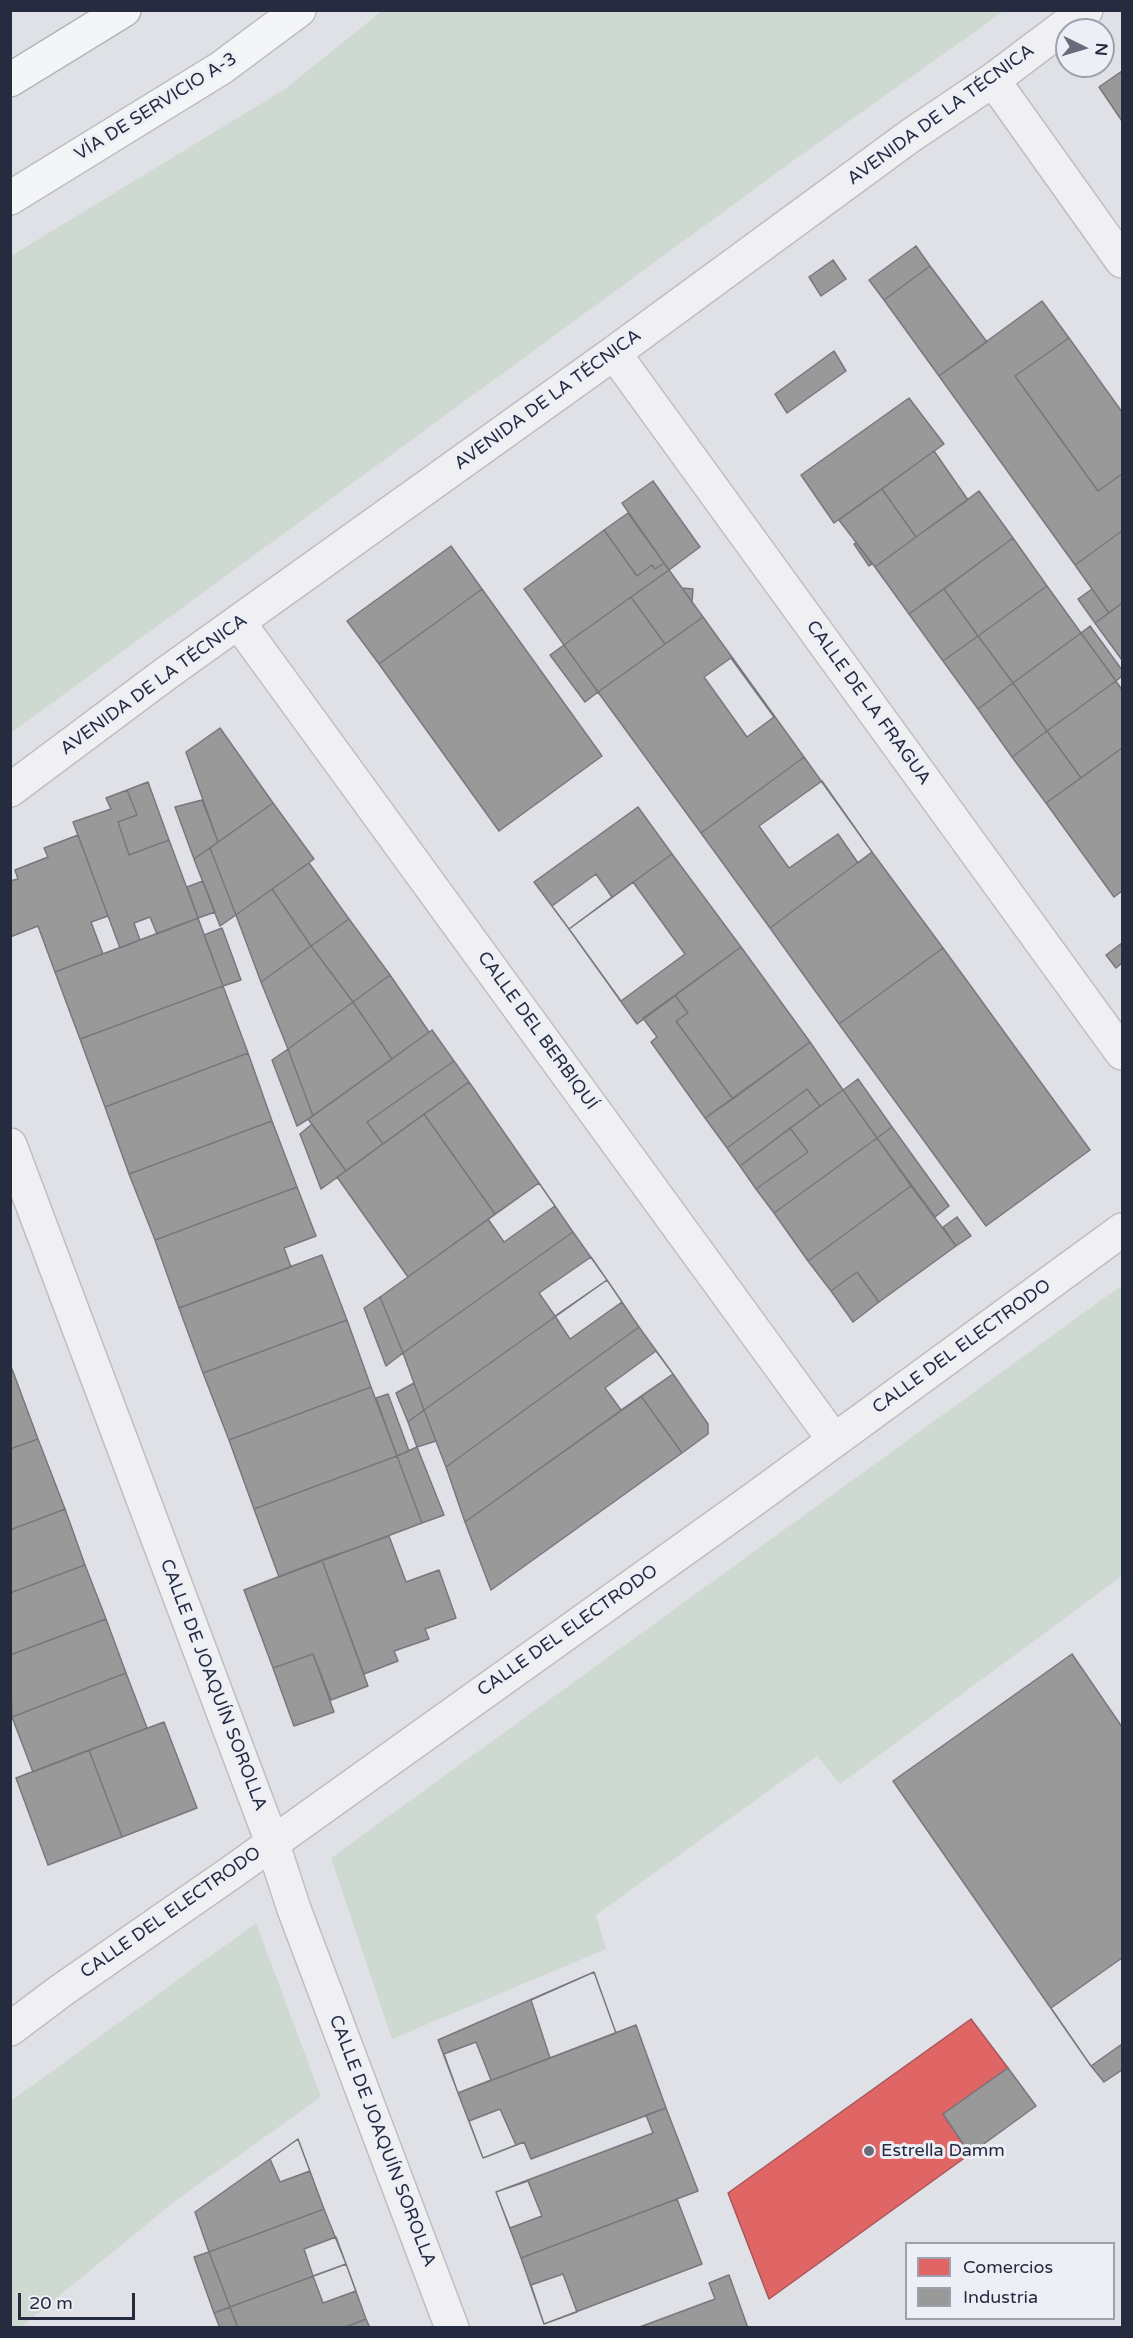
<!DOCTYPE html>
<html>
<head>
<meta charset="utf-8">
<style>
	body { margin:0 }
	#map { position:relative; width:1133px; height:2338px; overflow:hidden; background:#e0e1e6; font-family:"Varela Round",sans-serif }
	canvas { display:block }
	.frame { position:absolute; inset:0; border:12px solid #262b40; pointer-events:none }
	.legend { position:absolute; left:905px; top:2242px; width:210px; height:78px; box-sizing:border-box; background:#edeff6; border:2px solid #9da1ad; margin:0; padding:8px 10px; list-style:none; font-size:18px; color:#262b40 }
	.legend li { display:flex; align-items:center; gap:12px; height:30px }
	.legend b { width:30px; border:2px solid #9da1ad }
	.north { position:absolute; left:1055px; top:18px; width:60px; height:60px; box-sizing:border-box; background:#edeff6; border:2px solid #9da1ad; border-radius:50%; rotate:95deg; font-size:16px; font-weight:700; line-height:24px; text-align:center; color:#262b40 }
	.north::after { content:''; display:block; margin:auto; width:21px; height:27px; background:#676b7a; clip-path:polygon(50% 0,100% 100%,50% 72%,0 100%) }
	.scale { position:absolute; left:18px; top:2293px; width:117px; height:27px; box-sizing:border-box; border:3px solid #262b40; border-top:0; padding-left:8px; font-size:18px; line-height:21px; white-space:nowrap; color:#262b40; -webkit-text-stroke:4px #edeff6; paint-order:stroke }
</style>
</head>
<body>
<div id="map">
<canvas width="1133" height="2338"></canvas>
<div class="frame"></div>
<ul class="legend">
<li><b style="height:16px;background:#e06666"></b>Comercios</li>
<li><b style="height:16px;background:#999"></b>Industria</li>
</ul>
<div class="north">N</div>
<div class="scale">20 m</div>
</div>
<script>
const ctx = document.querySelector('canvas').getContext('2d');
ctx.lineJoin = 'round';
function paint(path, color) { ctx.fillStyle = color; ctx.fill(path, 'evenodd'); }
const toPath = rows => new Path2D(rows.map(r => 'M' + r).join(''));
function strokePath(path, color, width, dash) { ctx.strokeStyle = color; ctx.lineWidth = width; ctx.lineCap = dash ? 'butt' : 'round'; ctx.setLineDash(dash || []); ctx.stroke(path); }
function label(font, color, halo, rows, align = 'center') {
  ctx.font = font + ' "Varela Round",sans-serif'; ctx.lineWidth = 6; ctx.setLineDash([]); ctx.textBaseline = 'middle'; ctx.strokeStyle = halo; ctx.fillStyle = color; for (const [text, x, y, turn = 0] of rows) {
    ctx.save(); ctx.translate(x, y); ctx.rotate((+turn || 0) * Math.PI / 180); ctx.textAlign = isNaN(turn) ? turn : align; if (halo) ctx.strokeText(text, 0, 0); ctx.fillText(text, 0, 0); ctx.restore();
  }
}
const green = toPath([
	[383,10,1004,11,797,158,11,733,11,256,285,89],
	[1122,1285,1122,1576,840,1784,817,1756,596,1915,606,1949,392,2039,331,1858],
	[256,1923,321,2097,174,2202,21,2327,11,2327,11,2101]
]);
const shops = toPath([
	[971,2019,1008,2068,943,2114,970,2154,769,2299,728,2193,971,2019]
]);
const industry = toPath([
	[1122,71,1122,121,1099,87,1122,71],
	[916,246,930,266,884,300,869,280,916,246],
	[833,260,846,279,821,296,809,277,833,260],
	[930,266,987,342,939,376,884,300,930,266],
	[1042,301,1069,338,1015,376,1098,491,1122,474,1122,531,1075,565,939,376,1042,301],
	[1069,338,1122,412,1122,474,1098,491,1015,376,1069,338],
	[834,351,846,371,787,413,775,394,834,351],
	[909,398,944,444,834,523,801,475,909,398],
	[934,451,968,500,916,537,882,489,934,451],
	[653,481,700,547,669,570,622,503,653,481],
	[882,489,916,537,875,567,839,520,882,489],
	[979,491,1013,538,909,614,875,567,979,491],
	[628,513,664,563,655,569,652,565,637,576,604,530,628,513],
	[604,530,637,576,652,565,655,569,664,563,669,570,564,645,524,589,604,530],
	[1122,531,1122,603,1109,613,1075,565,1122,531],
	[1013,538,1047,586,978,636,944,589,1013,538],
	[856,543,872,564,869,566,854,544,856,543],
	[451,546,482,589,379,664,347,621,451,546],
	[669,570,703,617,665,644,631,597,669,570],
	[1047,586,1081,633,1013,683,978,636,1047,586],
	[682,588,693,589,692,602,682,588],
	[482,589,602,756,499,831,379,664,482,589],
	[944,589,978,636,943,661,909,614,944,589],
	[1092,589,1109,613,1095,623,1078,599,1092,589],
	[631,597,665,644,598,692,564,645,631,597],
	[1122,603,1122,660,1095,623,1122,603],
	[703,617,804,757,701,833,598,692,703,617],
	[1090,626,1122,670,1122,676,1116,681,1081,633,1090,626],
	[1081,633,1116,681,1047,731,1013,683,1081,633],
	[978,636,1013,683,978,709,943,661,978,636],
	[564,645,598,692,585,702,550,655,564,645],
	[731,658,774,717,747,737,704,677,731,658],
	[1116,681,1122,690,1122,748,1081,778,1047,731,1116,681],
	[1013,683,1047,731,1012,757,978,709,1013,683],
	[220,728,273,803,218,842,186,752,220,728],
	[1047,731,1081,778,1046,803,1012,757,1047,731],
	[1122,748,1122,891,1114,897,1046,803,1122,748],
	[804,757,872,852,770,928,701,833,804,757],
	[822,781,872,852,858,863,838,834,789,868,759,826,822,781],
	[148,782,169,840,129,855,118,822,137,815,127,790,148,782],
	[127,790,137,815,118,822,129,855,169,840,198,918,157,934,150,917,134,923,140,940,120,948,73,822,111,809,106,798,127,790],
	[202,800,218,842,194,859,175,807,202,800],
	[273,803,314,859,236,915,210,848,273,803],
	[638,807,672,854,569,929,534,882,638,807],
	[78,835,108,916,91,922,103,954,55,972,38,926,10,937,10,881,18,879,15,870,48,857,44,848,78,835],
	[210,848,236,915,220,926,194,859,210,848],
	[872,852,943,948,839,1024,770,928,872,852],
	[672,854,741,947,637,1024,569,929,672,854],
	[309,863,349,919,311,946,272,889,309,863],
	[596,874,612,897,569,929,552,906,596,874],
	[203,881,215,912,198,918,187,887,203,881],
	[633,882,685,954,621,1001,569,929,633,882],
	[272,889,311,946,261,982,236,915,272,889],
	[198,918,223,986,80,1039,55,972,198,918],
	[349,919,390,975,353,1002,311,946,349,919],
	[222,928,241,980,223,986,204,935,222,928],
	[1122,943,1122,963,1116,968,1106,955,1122,943],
	[311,946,353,1002,288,1049,261,982,311,946],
	[741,947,810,1042,733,1099,676,1021,688,1013,675,995,741,947],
	[943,948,1090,1150,986,1226,839,1024,943,948],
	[390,975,429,1032,392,1059,353,1002,390,975],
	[223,986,248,1053,105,1107,80,1039,223,986],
	[675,995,688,1013,676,1021,733,1099,705,1118,651,1042,657,1037,643,1018,675,995],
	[353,1002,392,1059,313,1116,288,1049,353,1002],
	[432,1030,454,1061,367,1122,383,1144,346,1171,308,1119,432,1030],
	[810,1042,843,1090,820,1106,807,1089,727,1148,705,1118,810,1042],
	[288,1049,313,1116,297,1126,272,1060,288,1049],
	[248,1053,272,1121,129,1174,105,1107,248,1053],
	[454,1061,469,1082,383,1144,367,1122,454,1061],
	[858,1079,892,1127,877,1138,843,1090,858,1079],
	[469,1082,539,1183,495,1214,424,1114,469,1082],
	[807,1089,820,1106,740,1166,727,1148,807,1089],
	[843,1090,877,1138,774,1213,756,1189,808,1152,790,1128,843,1090],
	[424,1114,495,1214,408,1277,337,1177,424,1114],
	[272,1121,297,1187,155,1240,129,1174,272,1121],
	[312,1124,346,1171,321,1189,300,1134,312,1124],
	[892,1127,949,1206,935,1217,877,1138,892,1127],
	[790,1128,808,1152,756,1189,740,1166,790,1128],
	[877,1138,911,1186,808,1261,774,1213,877,1138],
	[539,1183,573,1232,403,1353,380,1297,539,1183],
	[539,1183,555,1206,504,1242,488,1219,539,1183],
	[911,1186,956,1246,879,1302,857,1272,831,1291,808,1261,911,1186],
	[297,1187,316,1236,284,1248,291,1267,179,1308,155,1240,297,1187],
	[957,1217,971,1236,956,1246,943,1227,957,1217],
	[573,1232,607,1280,424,1410,403,1353,573,1232],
	[322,1255,347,1320,203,1373,179,1308,322,1255],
	[591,1257,607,1280,555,1316,539,1293,591,1257],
	[857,1272,879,1302,853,1322,831,1291,857,1272],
	[607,1280,639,1327,446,1467,424,1410,607,1280],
	[607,1280,622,1302,570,1339,555,1316,607,1280],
	[380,1297,403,1353,386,1366,364,1308,380,1297],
	[347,1320,371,1387,229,1440,203,1373,347,1320],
	[639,1327,673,1374,465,1522,446,1467,639,1327],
	[656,1351,673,1374,621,1410,605,1388,656,1351],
	[10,1369,12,1369,38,1439,10,1449,10,1369],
	[673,1374,708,1424,708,1434,682,1453,641,1396,673,1374],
	[414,1383,424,1410,408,1422,396,1393,414,1383],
	[371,1387,397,1456,254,1509,229,1440,371,1387],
	[388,1394,409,1451,397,1456,376,1398,388,1394],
	[641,1396,682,1453,491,1590,465,1522,641,1396],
	[424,1410,436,1441,417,1447,408,1422,424,1410],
	[38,1439,65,1509,10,1530,10,1449,38,1439],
	[417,1447,444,1515,422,1523,397,1456,417,1447],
	[397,1456,422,1523,279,1577,254,1509,397,1456],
	[65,1509,85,1565,10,1593,10,1530,65,1509],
	[389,1536,406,1582,439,1570,456,1618,425,1629,429,1639,394,1651,398,1661,364,1674,322,1560,389,1536],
	[322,1560,368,1686,331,1700,313,1654,273,1668,244,1590,322,1560],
	[85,1565,106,1619,10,1655,10,1593,85,1565],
	[106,1619,126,1673,12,1717,10,1655,106,1619],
	[313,1654,334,1712,294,1726,273,1668,313,1654],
	[1072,1654,1122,1727,1122,2044,1091,2066,893,1781,1072,1654],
	[126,1673,147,1728,33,1772,12,1717,126,1673],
	[164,1722,197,1808,122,1837,89,1750,164,1722],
	[89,1750,122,1837,48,1865,16,1778,89,1750],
	[1122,1958,1122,2044,1091,2066,1051,2008,1122,1958],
	[594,1972,616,2033,458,2093,438,2040,594,1972],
	[594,1972,616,2033,550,2058,531,2000,594,1972],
	[636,2025,666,2108,531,2159,524,2142,483,2158,458,2093,636,2025],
	[476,2042,491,2080,458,2093,444,2054,476,2042],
	[1122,2044,1122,2070,1104,2082,1091,2066,1122,2044],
	[1008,2068,1036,2106,970,2154,943,2114,1008,2068],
	[666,2108,698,2191,521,2258,496,2192,653,2133,646,2115,666,2108],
	[500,2109,516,2145,483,2158,469,2121,500,2109],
	[298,2139,324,2209,209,2252,195,2212,298,2139],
	[298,2139,310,2171,280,2182,270,2159,298,2139],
	[528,2181,542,2216,510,2228,496,2192,528,2181],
	[677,2199,702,2264,544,2324,521,2258,677,2199],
	[324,2209,346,2264,230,2307,209,2252,324,2209],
	[336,2237,346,2264,313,2276,304,2249,336,2237],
	[209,2252,230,2307,214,2313,194,2257,209,2252],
	[346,2264,366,2319,343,2328,238,2328,230,2307,346,2264],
	[346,2264,356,2291,323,2303,313,2276,346,2264],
	[563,2274,577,2312,544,2324,531,2285,563,2274],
	[729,2275,748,2328,637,2328,715,2299,709,2283,729,2275],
	[230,2307,238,2328,220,2328,214,2313,230,2307],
	[366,2319,370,2328,343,2328,366,2319]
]);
const minor = toPath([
	[993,80,1122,261],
	[614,353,1122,1053],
	[239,623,834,1440],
	[10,790,164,675,614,353,910,136,993,80,1086,10],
	[10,1145,272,1842,294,1909,452,2328],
	[10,2029,62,1990,232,1872,757,1497,1122,1230]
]);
const major = toPath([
	[10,198,221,68,299,10]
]);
const highway = toPath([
	[10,80,124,10]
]);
const markers = [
	[869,2151,6,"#676b7a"]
];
const streetNames = [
	["VÍA DE SERVICIO A-3",156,107,-32],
	["AVENIDA DE LA TÉCNICA",941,115,-36],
	["AVENIDA DE LA TÉCNICA",548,400,-36],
	["AVENIDA DE LA TÉCNICA",154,685,-36],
	["CALLE DE LA FRAGUA",868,703,54],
	["CALLE DEL BERBIQUÍ",537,1031,54],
	["CALLE DEL ELECTRODO",962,1347,-36],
	["CALLE DEL ELECTRODO",568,1631,-35],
	["CALLE DE JOAQUÍN SOROLLA",213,1685,69],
	["CALLE DEL ELECTRODO",171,1913,-35],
	["CALLE DE JOAQUÍN SOROLLA",382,2141,69]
];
const poiNames = [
	["Estrella Damm",881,2151]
];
paint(green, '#ced9d1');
paint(shops, '#e06666');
strokePath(shops, '#a8545b', 1.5);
paint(industry, '#999');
strokePath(industry, '#76787e', 1.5);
strokePath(minor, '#bdbec4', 36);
strokePath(major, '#bcbec4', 36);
strokePath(highway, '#b2b4bb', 36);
strokePath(minor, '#f0f0f2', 33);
strokePath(major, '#f4f5f6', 33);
strokePath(highway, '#f4f5f6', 33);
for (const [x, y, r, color] of markers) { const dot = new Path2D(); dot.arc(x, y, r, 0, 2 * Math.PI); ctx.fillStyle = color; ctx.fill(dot); strokePath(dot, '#edeff6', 2); }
label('18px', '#262b40', '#edeff6', streetNames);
label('18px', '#262b40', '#edeff6', poiNames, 'left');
</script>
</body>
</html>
